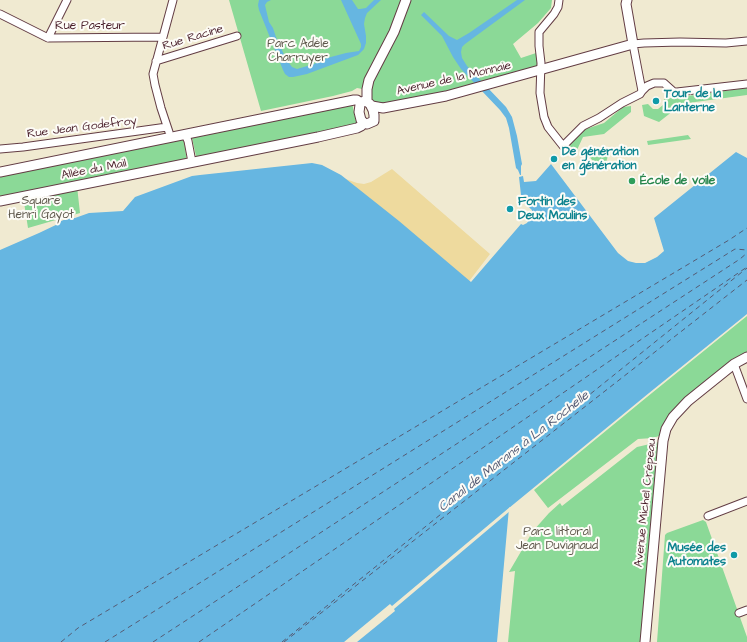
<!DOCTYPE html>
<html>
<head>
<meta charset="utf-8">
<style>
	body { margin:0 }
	canvas { display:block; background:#f0ead1 }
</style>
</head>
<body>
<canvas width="747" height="642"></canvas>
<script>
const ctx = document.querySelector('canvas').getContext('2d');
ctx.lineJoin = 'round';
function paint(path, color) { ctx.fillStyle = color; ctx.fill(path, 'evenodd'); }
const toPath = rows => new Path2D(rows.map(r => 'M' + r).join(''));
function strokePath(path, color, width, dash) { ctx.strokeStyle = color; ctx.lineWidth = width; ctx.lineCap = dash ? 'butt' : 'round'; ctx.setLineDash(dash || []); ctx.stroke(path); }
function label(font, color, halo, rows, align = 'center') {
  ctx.font = font + ' "Architects Daughter",sans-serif'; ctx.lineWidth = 4; ctx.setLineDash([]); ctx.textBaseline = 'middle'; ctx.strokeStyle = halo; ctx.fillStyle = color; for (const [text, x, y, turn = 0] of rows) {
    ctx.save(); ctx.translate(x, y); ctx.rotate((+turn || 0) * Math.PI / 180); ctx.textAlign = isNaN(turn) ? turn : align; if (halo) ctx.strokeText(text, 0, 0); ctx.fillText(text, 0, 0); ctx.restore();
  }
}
const green = toPath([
	[229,0,552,0,551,8,538,23,513,44,521,58,536,53,539,63,538,67,465,89,383,105,372,102,368,90,357,88,352,91,333,96,261,111],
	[747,88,747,95,673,105,673,111,659,122,644,116,642,105,648,104,653,109,658,109,663,105,664,99],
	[352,103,357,126,197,159,196,156,192,138,194,135],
	[631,106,631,112,604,134,583,137,577,150,568,146,583,130,604,123,623,107],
	[688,135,691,139,648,145,647,141],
	[182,138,184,141,187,161,0,199,0,175],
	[610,150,605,165,599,165,599,169,589,156,593,156,594,151],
	[77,186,80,213,28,228,23,196],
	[747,316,747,353,684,400,672,412,662,430,659,436,653,438,638,439,548,508,534,490,647,397],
	[663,441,645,642,508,642,515,571,509,572,533,531,549,513,560,503,562,506,637,447],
	[703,520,706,522,747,637,747,642,657,642,665,535,667,533]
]);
const sand = toPath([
	[392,169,490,254,453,302,343,178,357,183,364,184,371,182]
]);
const water = toPath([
	[259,0,271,0,267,2,265,5,269,22,273,28,276,37,286,59,292,67,297,69,314,64,327,58,346,53,359,51,361,47,361,44,341,0,352,0,358,9,360,9,366,8,374,0,381,0,367,13,365,18,364,24,366,36,366,43,364,49,358,55,307,74,293,77,289,77,285,74,283,70,259,10,258,5],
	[517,0,525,0,465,44,462,47,461,52,462,58,467,66,506,107,512,117,517,136,522,164,521,166,521,175,520,175,518,170,516,168,509,128,506,118,500,110,461,69,453,57,442,36,421,15,424,12,449,36,457,40,469,33],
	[736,152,747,158,747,314,649,393,509,508,497,642,0,642,0,250,39,233,60,223,61,221,69,218,75,218,89,213,123,211,135,197,192,176,200,175,312,163,322,165,341,175,399,221,471,282,521,224,523,225,527,223,530,218,529,218,532,214,532,210,524,203,521,195,519,177,523,176,524,182,536,181,551,164,618,253,628,261,636,263,645,263,657,257,664,251,654,218]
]);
const pier = toPath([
	[510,507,512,508,510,511,394,609,395,611,357,642,344,642,390,604,392,606]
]);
const ferry = toPath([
	[61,642,78,628,729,240,747,228],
	[105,642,735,249,747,250],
	[153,642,740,259,747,253],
	[199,642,747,267],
	[282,642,747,268],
	[284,642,747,280]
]);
const minor = toPath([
	[559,0,558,7,554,14,539,32,539,46,541,63,540,93,544,117,548,127,563,146,583,126,599,118,622,103,640,94,642,91,647,86,654,83,664,83,674,92,677,92,747,84],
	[0,14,48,38,162,37],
	[48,38,67,0],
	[156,61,237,36],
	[642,91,633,44,644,43,680,42,726,43,747,41],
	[169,132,161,108,155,85,153,74,173,0],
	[185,134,188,141,192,162],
	[0,149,23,147,167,127],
	[734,364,747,399],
	[708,516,747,501],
	[739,613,747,610]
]);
const tertiary = toPath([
	[364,101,367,102,370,104,373,110,374,115,374,121,367,124,364,123,361,120,359,112,360,105,361,103,364,101],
	[367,102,367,89,369,80,394,32,406,0],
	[372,106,383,108,446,96,633,44,626,4,627,0],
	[0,172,354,100,357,100,361,103],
	[0,201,318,137,357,128,361,126,364,123],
	[645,642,663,441,666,429,673,417,688,401,734,364,747,357]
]);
const markers = [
	[656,101,4,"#0f9aa8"],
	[554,159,4,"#0f9aa8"],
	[632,181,4,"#2e9e5b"],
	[510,209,4,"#0f9aa8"],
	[734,555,4,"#0f9aa8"]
];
const streetNames = [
	["Rue Pasteur",90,26],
	["Rue Racine",193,38,-17],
	["Avenue de la Monnaie",454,79,-13],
	["Rue Jean Godefroy",82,128,-7],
	["Allée du Mail",94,170,-11],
	["Avenue Michel Crépeau",646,503,-84]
];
const parkNames = [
	["Parc Adèle",298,44],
	["Charruyer",298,58],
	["Square",41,201],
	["Henri Gayot",41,215],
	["Parc littoral",557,532],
	["Jean Duvignaud",557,546]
];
const cultureNames = [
	["Tour de la",664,94],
	["Lanterne",664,108],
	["De génération",562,152],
	["en génération",562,166],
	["Fortin des",518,202],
	["Deux Moulins",518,216],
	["Musée des",726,548,"right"],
	["Automates",726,562,"right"]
];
const leisureNames = [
	["École de voile",640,181]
];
const waterNames = [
	["Canal de Marans à La Rochelle",514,452,-38]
];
paint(green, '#8bd997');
paint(sand, '#eeda9e');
paint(water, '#66b6e1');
paint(pier, '#f0ead1');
strokePath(ferry, '#555b74', 1, [5, 4]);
strokePath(minor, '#633d44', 9);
strokePath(tertiary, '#633d44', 11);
strokePath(minor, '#fff', 7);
strokePath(tertiary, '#fff', 9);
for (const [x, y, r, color] of markers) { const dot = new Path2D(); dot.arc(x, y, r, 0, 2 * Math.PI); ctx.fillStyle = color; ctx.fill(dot); strokePath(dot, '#fdfcf7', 1.5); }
label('12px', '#4a1f2b', '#fdfcf7', streetNames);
label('12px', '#5e574b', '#fdfcf7', parkNames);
label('bold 12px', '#0d838f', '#fdfcf7', cultureNames, 'left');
label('bold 12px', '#27864d', '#fdfcf7', leisureNames, 'left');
label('italic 13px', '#555b74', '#fdfcf7', waterNames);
</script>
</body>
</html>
